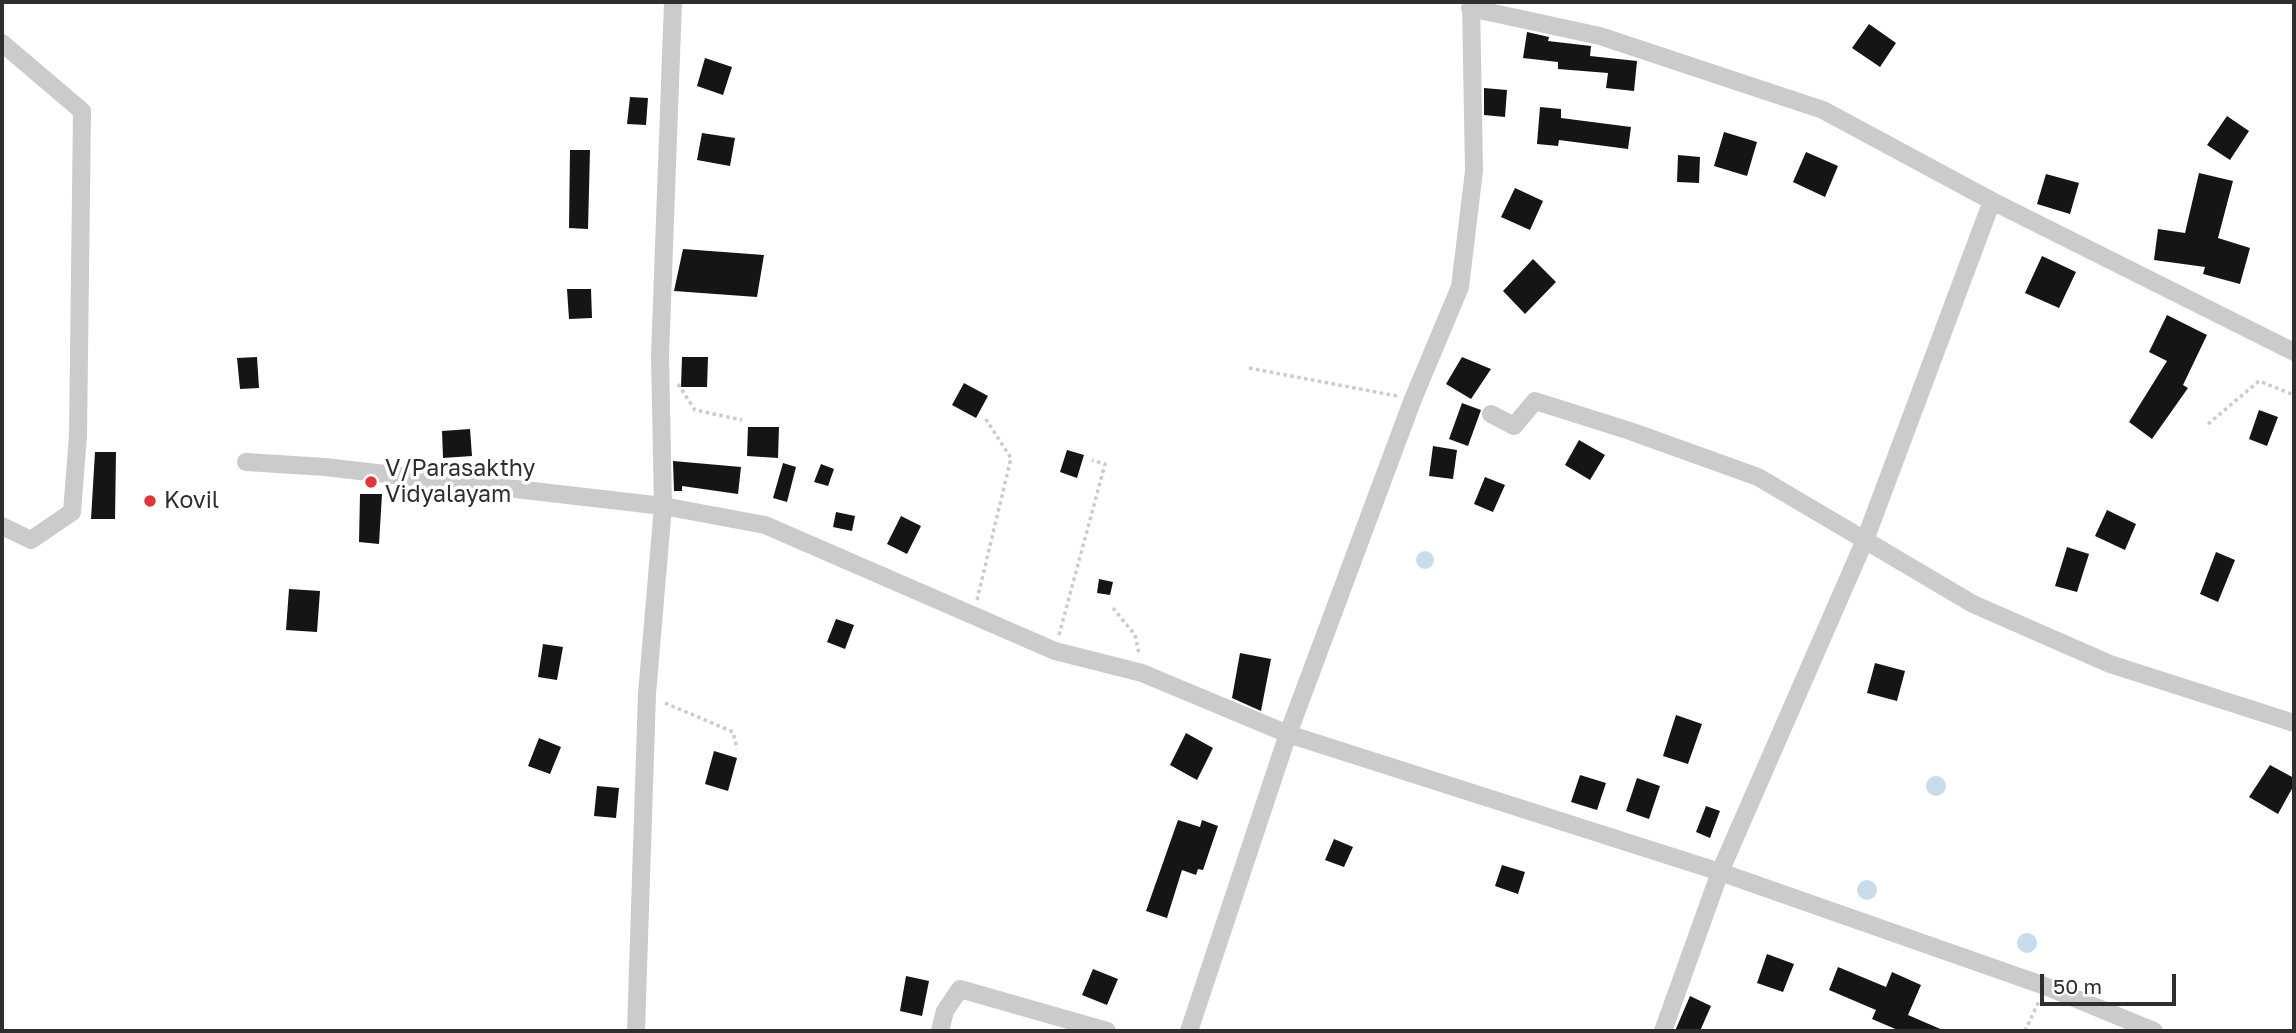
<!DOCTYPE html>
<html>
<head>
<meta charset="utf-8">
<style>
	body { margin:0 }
	#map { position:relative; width:2296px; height:1033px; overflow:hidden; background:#fff; font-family:"Golos Text",sans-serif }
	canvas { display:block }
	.frame { position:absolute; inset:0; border:4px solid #2e2e2e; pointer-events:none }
	.scale { position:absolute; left:2040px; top:974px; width:136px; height:32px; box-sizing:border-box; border:4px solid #2e2e2e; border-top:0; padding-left:9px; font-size:21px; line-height:24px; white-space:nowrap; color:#2e2e2e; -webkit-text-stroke:5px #fff; paint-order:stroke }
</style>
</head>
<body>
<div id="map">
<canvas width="2296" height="1033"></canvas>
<div class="frame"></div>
<div class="scale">50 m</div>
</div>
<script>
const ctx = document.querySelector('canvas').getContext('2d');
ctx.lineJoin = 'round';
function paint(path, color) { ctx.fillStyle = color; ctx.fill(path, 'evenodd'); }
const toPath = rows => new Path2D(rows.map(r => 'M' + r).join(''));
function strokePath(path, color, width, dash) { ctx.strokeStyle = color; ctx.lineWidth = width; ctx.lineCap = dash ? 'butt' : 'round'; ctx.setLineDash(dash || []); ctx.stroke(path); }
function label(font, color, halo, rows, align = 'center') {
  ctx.font = font + ' "Golos Text",sans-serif'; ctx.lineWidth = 7; ctx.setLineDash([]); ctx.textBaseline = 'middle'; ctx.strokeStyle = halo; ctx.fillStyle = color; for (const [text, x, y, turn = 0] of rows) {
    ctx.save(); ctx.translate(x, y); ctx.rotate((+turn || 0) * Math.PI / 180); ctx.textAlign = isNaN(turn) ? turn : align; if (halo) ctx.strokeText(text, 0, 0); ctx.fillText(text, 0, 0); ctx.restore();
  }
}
const water = toPath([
	'1416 560a9 9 0 1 1 18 0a9 9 0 1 1-18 0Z',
	'1926 786a10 10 0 1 1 20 0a10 10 0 1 1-20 0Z',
	'1857 890a10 10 0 1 1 20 0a10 10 0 1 1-20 0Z',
	'2017 943a10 10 0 1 1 20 0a10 10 0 1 1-20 0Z'
]);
const building = toPath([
	[1869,24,1896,43,1880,67,1852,48],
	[1527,32,1549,37,1548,41,1591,46,1590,56,1637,61,1634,91,1606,88,1608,73,1558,69,1558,62,1523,58],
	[705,58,732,67,723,95,697,86],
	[1484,88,1507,90,1505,117,1484,115],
	[630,97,648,98,646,125,627,124],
	[1540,107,1561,109,1561,118,1631,127,1628,149,1559,140,1558,146,1537,144],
	[2227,116,2249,131,2230,160,2207,145],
	[1724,132,1757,142,1747,176,1714,166],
	[702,133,735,138,730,166,697,160],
	[570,150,590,150,588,229,569,228],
	[1806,152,1838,166,1825,197,1793,182],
	[1678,155,1700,157,1699,183,1677,182],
	[2199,173,2233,181,2218,238,2250,248,2240,284,2203,274,2205,267,2154,260,2158,229,2185,233],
	[2046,174,2079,183,2070,214,2037,204],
	[1515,188,1543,201,1530,230,1501,217],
	[683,249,764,255,757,297,674,291],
	[2042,256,2076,272,2059,308,2025,293],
	[1533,259,1556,282,1525,314,1503,291],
	[567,289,591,289,592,318,569,319],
	[2167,315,2207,335,2183,385,2188,388,2152,439,2129,422,2167,361,2149,352],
	[257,357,259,388,240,389,237,358],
	[682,357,708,357,707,387,681,387],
	[1462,357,1491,369,1471,399,1446,384],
	[964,383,988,396,976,418,952,405],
	[1462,403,1481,410,1468,446,1449,439],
	[2259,410,2278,417,2267,446,2249,439],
	[748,427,779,427,778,458,747,456],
	[470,429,472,456,443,458,442,431],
	[1579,440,1605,455,1590,480,1565,465],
	[1433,446,1457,450,1453,479,1429,476],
	[1067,450,1084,455,1077,478,1060,472],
	[95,452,116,452,115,519,91,519],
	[673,461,741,467,738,494,682,486,682,491,674,491],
	[783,463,796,467,787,502,773,498],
	[821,464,834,469,828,486,814,482],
	[1485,477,1505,485,1493,512,1474,504],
	[360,494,382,494,379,544,359,542],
	[2107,510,2136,524,2125,550,2095,536],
	[836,512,855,516,852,531,833,527],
	[901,516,921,526,907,554,887,544],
	[2067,547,2089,554,2077,592,2055,586],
	[2216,552,2235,560,2218,602,2200,594],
	[1099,579,1113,582,1110,595,1097,593],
	[289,589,320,591,317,632,286,630],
	[836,619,854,625,845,649,827,642],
	[543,644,563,647,557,680,538,677],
	[1240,653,1271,659,1261,711,1232,698],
	[1875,663,1905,671,1897,701,1867,693],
	[1676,715,1702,724,1688,764,1663,756],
	[1186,733,1213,748,1197,780,1170,765],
	[539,738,561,747,550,774,528,766],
	[714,751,737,758,728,791,705,784],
	[2270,765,2294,778,2294,785,2278,814,2249,797],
	[1580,775,1606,783,1597,810,1571,802],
	[1637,778,1660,786,1649,819,1626,811],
	[597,786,619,788,616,818,594,816],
	[1706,806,1720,811,1710,838,1696,832],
	[1178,820,1200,827,1202,820,1218,826,1203,870,1198,869,1196,875,1182,870,1167,918,1146,911],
	[1334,839,1353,847,1344,867,1325,860],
	[1502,865,1525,872,1518,894,1495,886],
	[1767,954,1794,964,1783,992,1757,983],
	[1838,967,1886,987,1892,972,1921,985,1908,1015,1945,1031,1900,1031,1872,1019,1876,1010,1829,990],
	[1093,969,1118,979,1107,1005,1082,995],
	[906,976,929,981,922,1016,900,1011],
	[1690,996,1711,1006,1700,1031,1675,1031]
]);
const path = toPath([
	[1249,368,1397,396],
	[678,384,695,410,742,420],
	[2208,424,2259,381,2294,395],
	[977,600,1011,458,985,418],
	[1113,608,1135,635,1139,654],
	[1059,635,1105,464,1092,460],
	[665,703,733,732,737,749],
	[2025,1031,2039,1001]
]);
const minor = toPath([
	[1470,8,1600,36,1823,110,1992,201,2294,352],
	[2,43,82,111,78,436,72,512,31,540,2,526],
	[1491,414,1514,426,1535,401,1630,431,1758,477,1973,604,2110,664,2294,723],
	[246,462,325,467,663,506,765,525,1055,651,1142,673,1288,734,1720,872,2045,986,2154,1031],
	[636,1031,647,694,663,506,660,356,673,2],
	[940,1031,945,1011,960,989,1107,1031],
	[1189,1031,1288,734,1413,399,1460,287,1474,171,1471,2],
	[1663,1031,1720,872,1865,540,1992,201]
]);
const markers = [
	[371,482,7,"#e13537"],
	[150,501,7,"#e13537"]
];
const poiNames = [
	["V/Parasakthy",385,469],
	["Vidyalayam",385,495],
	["Kovil",164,501]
];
paint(water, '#c9dceb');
paint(building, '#151515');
strokePath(path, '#cbcbcb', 3.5, [3.5, 3.5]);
strokePath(minor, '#cbcbcb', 18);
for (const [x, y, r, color] of markers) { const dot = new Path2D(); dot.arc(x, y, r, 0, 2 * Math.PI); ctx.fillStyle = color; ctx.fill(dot); strokePath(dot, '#fff', 2.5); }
label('23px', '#2e2e2e', '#fff', poiNames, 'left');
</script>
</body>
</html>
